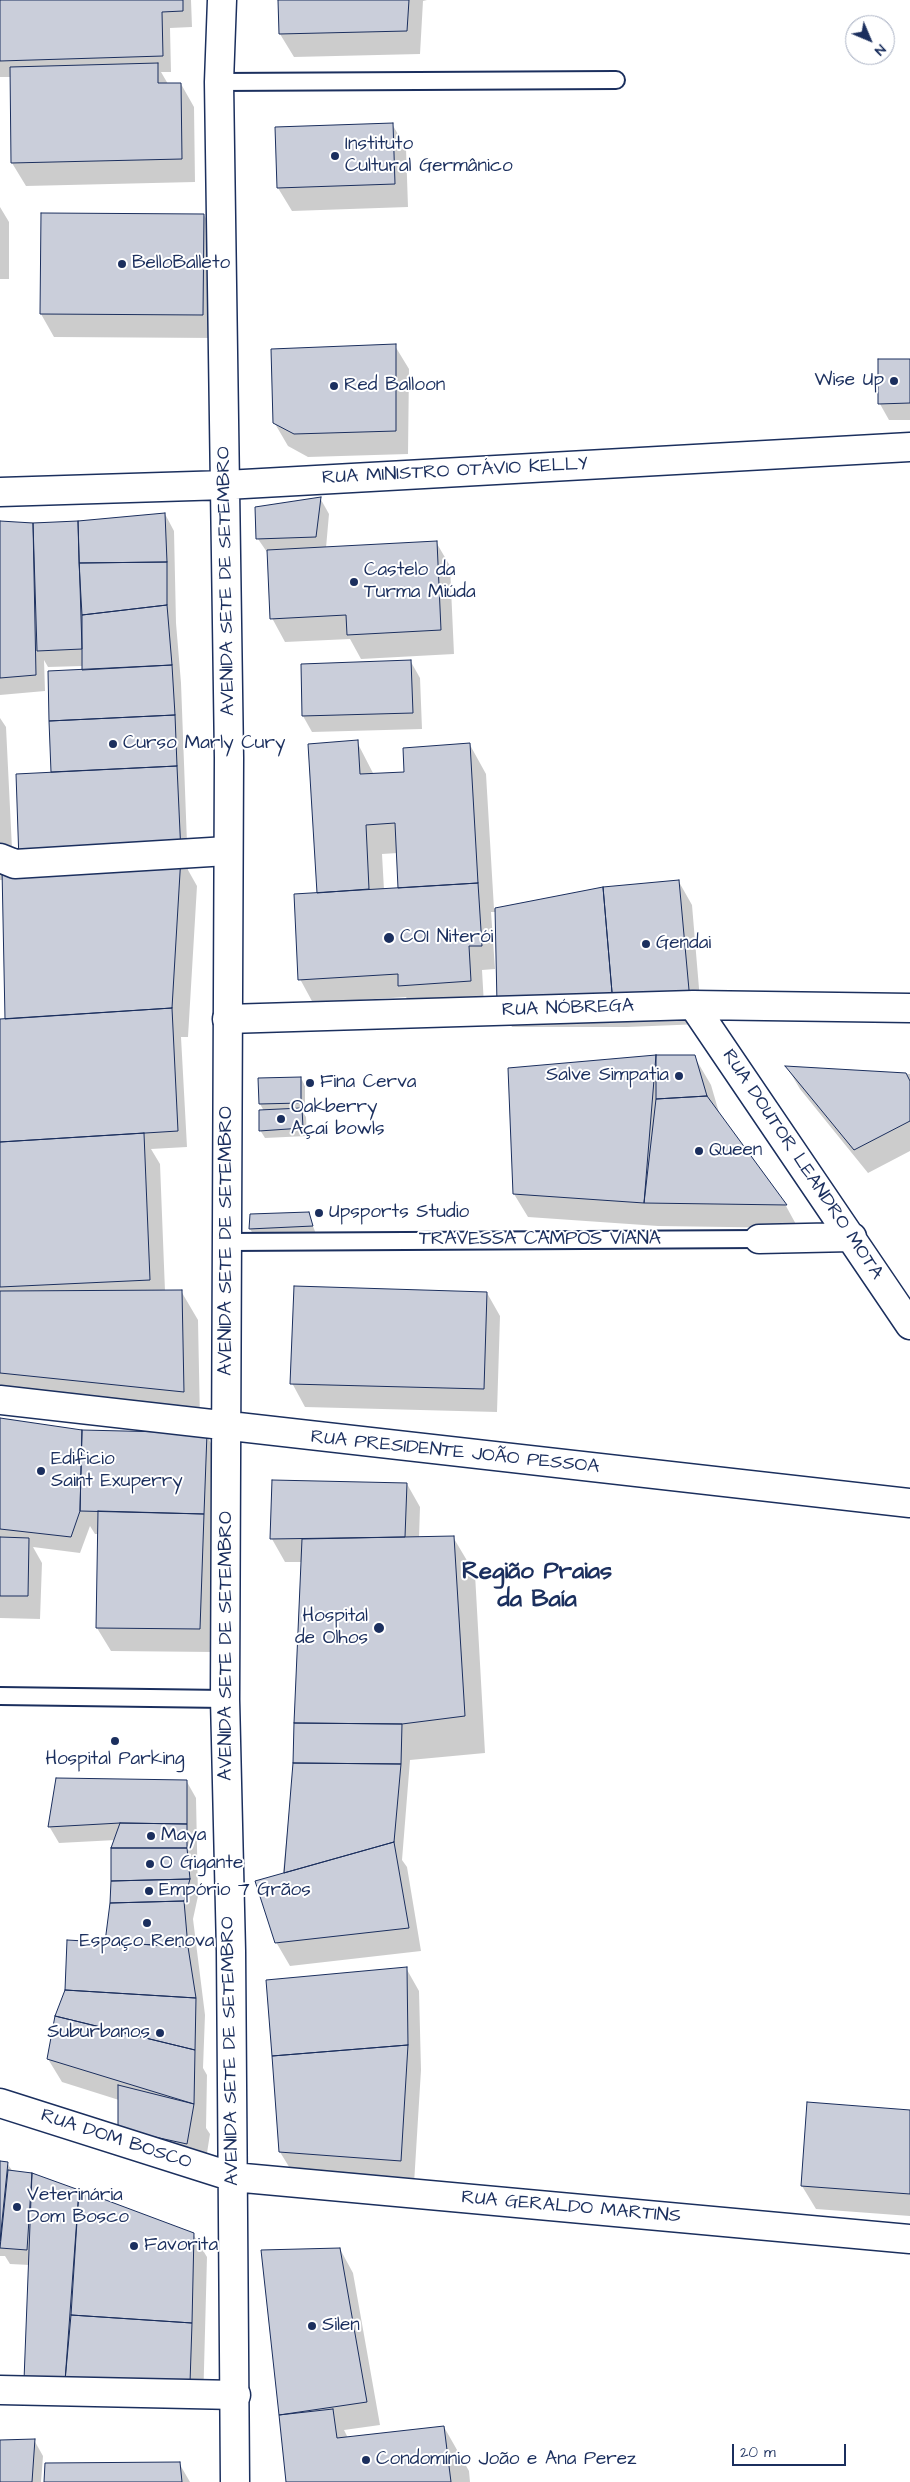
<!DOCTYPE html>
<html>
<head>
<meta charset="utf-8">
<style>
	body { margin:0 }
	#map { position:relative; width:910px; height:2482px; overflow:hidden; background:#fff; font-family:"Architects Daughter",sans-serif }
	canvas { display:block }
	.north { position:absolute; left:845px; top:15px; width:50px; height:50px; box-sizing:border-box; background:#fff; border:1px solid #a4acbf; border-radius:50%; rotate:135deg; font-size:14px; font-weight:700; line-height:20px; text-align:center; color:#1b2f5e }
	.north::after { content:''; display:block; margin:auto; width:18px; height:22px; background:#1b2f5e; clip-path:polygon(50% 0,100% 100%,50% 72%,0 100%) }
	.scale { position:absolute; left:732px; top:2444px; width:114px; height:22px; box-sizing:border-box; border:2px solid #1b2f5e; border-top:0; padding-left:6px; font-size:15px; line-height:18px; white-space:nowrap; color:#1b2f5e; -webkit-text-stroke:4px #fff; paint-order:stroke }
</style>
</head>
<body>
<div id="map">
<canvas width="910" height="2482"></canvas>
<div class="north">N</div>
<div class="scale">20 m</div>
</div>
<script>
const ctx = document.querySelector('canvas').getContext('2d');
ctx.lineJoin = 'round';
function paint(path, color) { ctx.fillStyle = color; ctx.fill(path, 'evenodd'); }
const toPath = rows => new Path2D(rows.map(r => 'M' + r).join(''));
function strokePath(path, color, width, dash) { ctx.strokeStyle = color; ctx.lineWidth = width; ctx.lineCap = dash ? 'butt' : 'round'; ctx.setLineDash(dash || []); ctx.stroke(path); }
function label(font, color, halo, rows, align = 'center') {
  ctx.font = font + ' "Architects Daughter",sans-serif'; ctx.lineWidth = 4; ctx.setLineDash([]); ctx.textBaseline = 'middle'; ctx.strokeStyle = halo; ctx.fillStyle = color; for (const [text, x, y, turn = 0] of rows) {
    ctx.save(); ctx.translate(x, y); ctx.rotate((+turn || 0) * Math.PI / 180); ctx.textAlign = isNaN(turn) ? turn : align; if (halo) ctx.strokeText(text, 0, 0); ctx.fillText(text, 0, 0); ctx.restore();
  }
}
const shadow = toPath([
	[0,0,191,0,192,27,170,28,171,72,161,72,168,84,181,84,194,107,195,182,26,186,12,163,11,77,0,77],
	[280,0,427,0,423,1,420,54,294,57,280,34],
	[392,124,406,148,408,207,292,211,278,188],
	[0,207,9,222,9,279,0,279],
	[42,215,204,215,217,239,216,338,54,337,41,314],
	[395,346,409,369,408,454,308,457,288,446,274,422],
	[910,360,910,420,889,420,880,404],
	[320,498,329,514,326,548,436,542,450,566,454,654,361,659,350,639,285,642,272,618,269,555,258,539],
	[165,514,174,531,176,623,181,683,188,870,197,886,188,1037,181,1037,187,1147,151,1149,160,1164,165,1291,181,1291,198,1320,200,1421,0,1400,0,1020,6,1019,3,880,0,880,0,718,6,727,13,869,52,773,50,673,83,671,83,666,48,667,44,660,45,691,0,695,0,523,78,522],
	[411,662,420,678,422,729,312,732,303,716],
	[357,742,374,775,406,773,470,745,486,774,494,909,604,888,679,882,692,905,702,1024,627,1027,512,1027,499,1004,496,912,491,912,495,969,482,970,484,1005,413,1009,406,997,313,1003,300,979,318,894],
	[398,853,401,889,384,890,382,854],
	[656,1056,694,1056,711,1085,720,1116,786,1206,798,1228,658,1226,528,1217,514,1194,510,1069],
	[787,1067,910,1074,910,1151,868,1173,800,1089],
	[301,1078,305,1086,305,1111,302,1111,306,1117,307,1136,265,1138,260,1130,264,1111,260,1104],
	[308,1213,316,1234,255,1237,250,1229],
	[487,1293,500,1316,497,1412,305,1407,292,1383],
	[0,1419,82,1431,206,1434,219,1458,213,1652,111,1651,97,1628,99,1534,95,1534,90,1526,80,1553,33,1547,42,1563,40,1619,0,1618],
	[407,1484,420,1507,419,1538,453,1537,475,1574,485,1753,410,1760,402,1860,407,1867,421,1951,290,1966,276,1942,294,1763,302,1562,285,1562,272,1539],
	[187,1782,196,1798,198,1896,193,1919,205,2015,203,2068,207,2075,206,2128,210,2134,204,2172,136,2158,119,2100,62,2082,48,2059,106,1944,116,1840,59,1843,49,1826],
	[406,1968,419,1991,421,2070,414,2184,294,2175,280,2152],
	[910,2111,910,2216,816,2209,802,2186],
	[0,2162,7,2163,13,2172,32,2174,78,2191,80,2195,193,2234,207,2257,203,2406,34,2396,30,2265,10,2264,5,2256,0,2256],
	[340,2249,353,2273,380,2425,344,2430,348,2438,444,2427,469,2471,470,2482,287,2482,263,2252],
	[34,2440,43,2456,41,2482,0,2482,0,2441],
	[179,2463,190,2482,46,2482]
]);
const building = toPath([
	[0,0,183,0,183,11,162,12,163,56,0,61,0,0],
	[278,0,409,0,407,31,279,34,278,0],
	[158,63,158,83,181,83,182,159,11,163,10,67,158,63],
	[393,123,395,184,277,188,275,127,393,123],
	[41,213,204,214,203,315,40,314,41,213],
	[396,344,396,431,294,434,273,423,271,349,396,344],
	[878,359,910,359,910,403,878,404,878,359],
	[321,497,316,537,256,539,255,507,321,497],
	[165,513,167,562,79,563,78,521,165,513],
	[0,521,33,523,36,675,0,678,0,521],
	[78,521,82,649,37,651,33,523,78,521],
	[437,541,441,630,347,635,346,615,270,619,267,550,437,541],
	[167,562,167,605,82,615,79,563,167,562],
	[167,605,172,665,82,670,82,615,167,605],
	[411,660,413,713,302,716,301,664,411,660],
	[172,665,175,715,49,721,48,671,172,665],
	[175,715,177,766,51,772,49,721,175,715],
	[358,740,360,774,404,772,403,748,470,743,478,883,398,888,395,823,366,825,369,889,317,893,308,744,358,740],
	[177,766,181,854,19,861,16,774,177,766],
	[181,856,172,1008,5,1019,2,869,181,856],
	[679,880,690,1001,613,1004,603,887,679,880],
	[478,883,482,946,469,946,471,981,398,986,398,974,298,980,294,894,478,883],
	[603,887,613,1004,497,1004,495,908,603,887],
	[172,1008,178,1131,0,1142,0,1019,172,1008],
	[656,1055,695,1055,707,1096,656,1099,656,1055],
	[656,1055,644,1203,513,1194,508,1068,656,1055],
	[785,1066,906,1073,910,1081,910,1121,854,1150,785,1066],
	[301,1077,301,1103,259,1104,258,1078,301,1077],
	[707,1096,787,1205,644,1203,656,1099,707,1096],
	[302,1108,303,1128,259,1131,259,1110,302,1108],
	[144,1133,150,1280,0,1287,0,1142,144,1133],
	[309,1212,313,1226,249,1229,250,1214,309,1212],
	[294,1286,487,1292,484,1389,290,1384,294,1286],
	[182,1290,184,1392,0,1373,0,1291,182,1290],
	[0,1418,82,1430,80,1511,71,1537,0,1529,0,1418],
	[82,1430,207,1433,204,1514,80,1511,82,1430],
	[272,1480,407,1483,405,1537,270,1539,272,1480],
	[98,1511,204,1514,200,1629,96,1628,98,1511],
	[454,1536,465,1716,402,1724,294,1723,302,1539,454,1536],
	[0,1537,29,1538,28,1596,0,1596,0,1537],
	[294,1723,402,1724,401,1764,293,1763,294,1723],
	[293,1763,401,1764,394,1842,284,1873,293,1763],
	[56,1778,187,1780,187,1824,120,1823,48,1827,56,1778],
	[120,1823,187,1824,187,1848,111,1848,120,1823],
	[394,1842,409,1928,275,1943,255,1881,394,1842],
	[111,1848,187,1848,190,1879,111,1881,111,1848],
	[190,1879,184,1901,110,1903,111,1881,190,1879],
	[184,1901,188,1947,105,1942,110,1903,184,1901],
	[67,1940,188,1947,196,1998,65,1990,67,1940],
	[407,1967,408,2045,272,2056,266,1980,407,1967],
	[65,1990,196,1998,195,2050,55,2016,65,1990],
	[55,2016,195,2050,194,2104,47,2059,55,2016],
	[408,2045,401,2161,279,2152,272,2056,408,2045],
	[118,2085,194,2104,187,2144,118,2129,118,2085],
	[807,2102,910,2110,910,2194,801,2186,807,2102],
	[0,2161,8,2162,0,2241,0,2161],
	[8,2170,32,2173,27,2250,0,2248,8,2170],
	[32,2173,79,2190,65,2381,24,2380,32,2173],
	[79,2190,194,2233,192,2323,71,2315,79,2190],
	[340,2248,367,2402,279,2415,261,2250,340,2248],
	[71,2315,192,2323,190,2383,65,2381,71,2315],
	[333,2409,337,2438,444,2426,451,2482,286,2482,279,2415,333,2409],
	[35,2439,32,2482,0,2482,0,2440,35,2439],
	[180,2462,182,2482,44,2482,45,2463,180,2462]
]);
const lane = toPath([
	[219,82,616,80],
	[229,1242,759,1239],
	[0,1696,225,1699]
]);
const street = toPath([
	[0,858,15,864,227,851],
	[693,1005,910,1325],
	[227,1019,693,1005,910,1008],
	[759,1239,852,1237],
	[0,2390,236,2395]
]);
const secondary = toPath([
	[222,0,219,82,229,758,225,1699,231,1951,235,2482],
	[0,492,226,485,910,447],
	[0,1400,910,1503],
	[0,2103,233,2177,910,2239]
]);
const markers = [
	[335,156,5,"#1b2f5e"],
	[122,264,5,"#1b2f5e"],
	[894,381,5,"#1b2f5e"],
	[334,386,5,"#1b2f5e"],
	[354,582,5,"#1b2f5e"],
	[113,744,5,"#1b2f5e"],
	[389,938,6,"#1b2f5e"],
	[646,944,5,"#1b2f5e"],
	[679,1076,5,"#1b2f5e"],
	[310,1083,5,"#1b2f5e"],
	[281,1119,5,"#1b2f5e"],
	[699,1151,5,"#1b2f5e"],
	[319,1213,5,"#1b2f5e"],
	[41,1471,5,"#1b2f5e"],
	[379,1628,6,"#1b2f5e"],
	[115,1741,5,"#1b2f5e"],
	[151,1836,5,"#1b2f5e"],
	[150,1864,5,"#1b2f5e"],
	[149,1891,5,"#1b2f5e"],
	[147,1923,5,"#1b2f5e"],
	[160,2033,5,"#1b2f5e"],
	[17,2207,5,"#1b2f5e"],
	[134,2246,5,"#1b2f5e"],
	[312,2326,5,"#1b2f5e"],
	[366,2460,5,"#1b2f5e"]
];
const poiNames = [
	["Instituto",345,145],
	["Cultural Germânico",345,167],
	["BelloBalleto",132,264],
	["Wise Up",884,381,"right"],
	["Red Balloon",344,386],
	["Castelo da",364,571],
	["Turma Miúda",364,593],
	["Curso Marly Cury",123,744],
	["COI Niterói",400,938],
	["Gendai",656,944],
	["Salve Simpatia",669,1076,"right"],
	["Fina Cerva",320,1083],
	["Oakberry",291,1108],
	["Açaí bowls",291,1130],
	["Queen",709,1151],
	["Upsports Studio",329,1213],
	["Edificio",51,1460],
	["Saint Exuperry",51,1482],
	["Hospital",368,1617,"right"],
	["de Olhos",368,1639,"right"],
	["Hospital Parking",115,1760,"center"],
	["Maya",161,1836],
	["O Gigante",160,1864],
	["Empório 7 Grãos",159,1891],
	["Espaço Renova",147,1942,"center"],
	["Suburbanos",150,2033,"right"],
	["Veterinária",27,2196],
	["Dom Bosco",27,2218],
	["Favorita",144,2246],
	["Silen",322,2326],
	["Condomínio João e Ana Perez",376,2460]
];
const streetNames = [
	["RUA MINISTRO OTÁVIO KELLY",455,472,-3],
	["AVENIDA SETE DE SETEMBRO",227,581,-91],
	["RUA NÓBREGA",568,1009,-2],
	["RUA DOUTOR LEANDRO MOTA",802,1165,56],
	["TRAVESSA CAMPOS VIANA",540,1240],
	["AVENIDA SETE DE SETEMBRO",227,1241,-90],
	["RUA PRESIDENTE JOÃO PESSOA",455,1453,6],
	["AVENIDA SETE DE SETEMBRO",227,1646,-90],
	["AVENIDA SETE DE SETEMBRO",231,2051,-91],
	["RUA DOM BOSCO",116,2140,18],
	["RUA GERALDO MARTINS",571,2208,5]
];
const districtNames = [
	["Região Praias",537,1573],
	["da Baía",537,1601]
];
paint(shadow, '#0003');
paint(building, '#caceda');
strokePath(building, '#1b2f5e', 1);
strokePath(lane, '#1b2f5e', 20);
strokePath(street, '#1b2f5e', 31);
strokePath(secondary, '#1b2f5e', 31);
strokePath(lane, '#fff', 16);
strokePath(street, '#fff', 28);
strokePath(secondary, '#fff', 28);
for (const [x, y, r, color] of markers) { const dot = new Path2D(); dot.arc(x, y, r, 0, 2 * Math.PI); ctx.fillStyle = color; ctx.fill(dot); strokePath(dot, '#fff', 2); }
label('19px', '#1b2f5e', '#fff', poiNames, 'left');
label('19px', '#1b2f5e', '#fff', streetNames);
label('bold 24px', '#1b2f5e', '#fff', districtNames);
</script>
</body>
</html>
